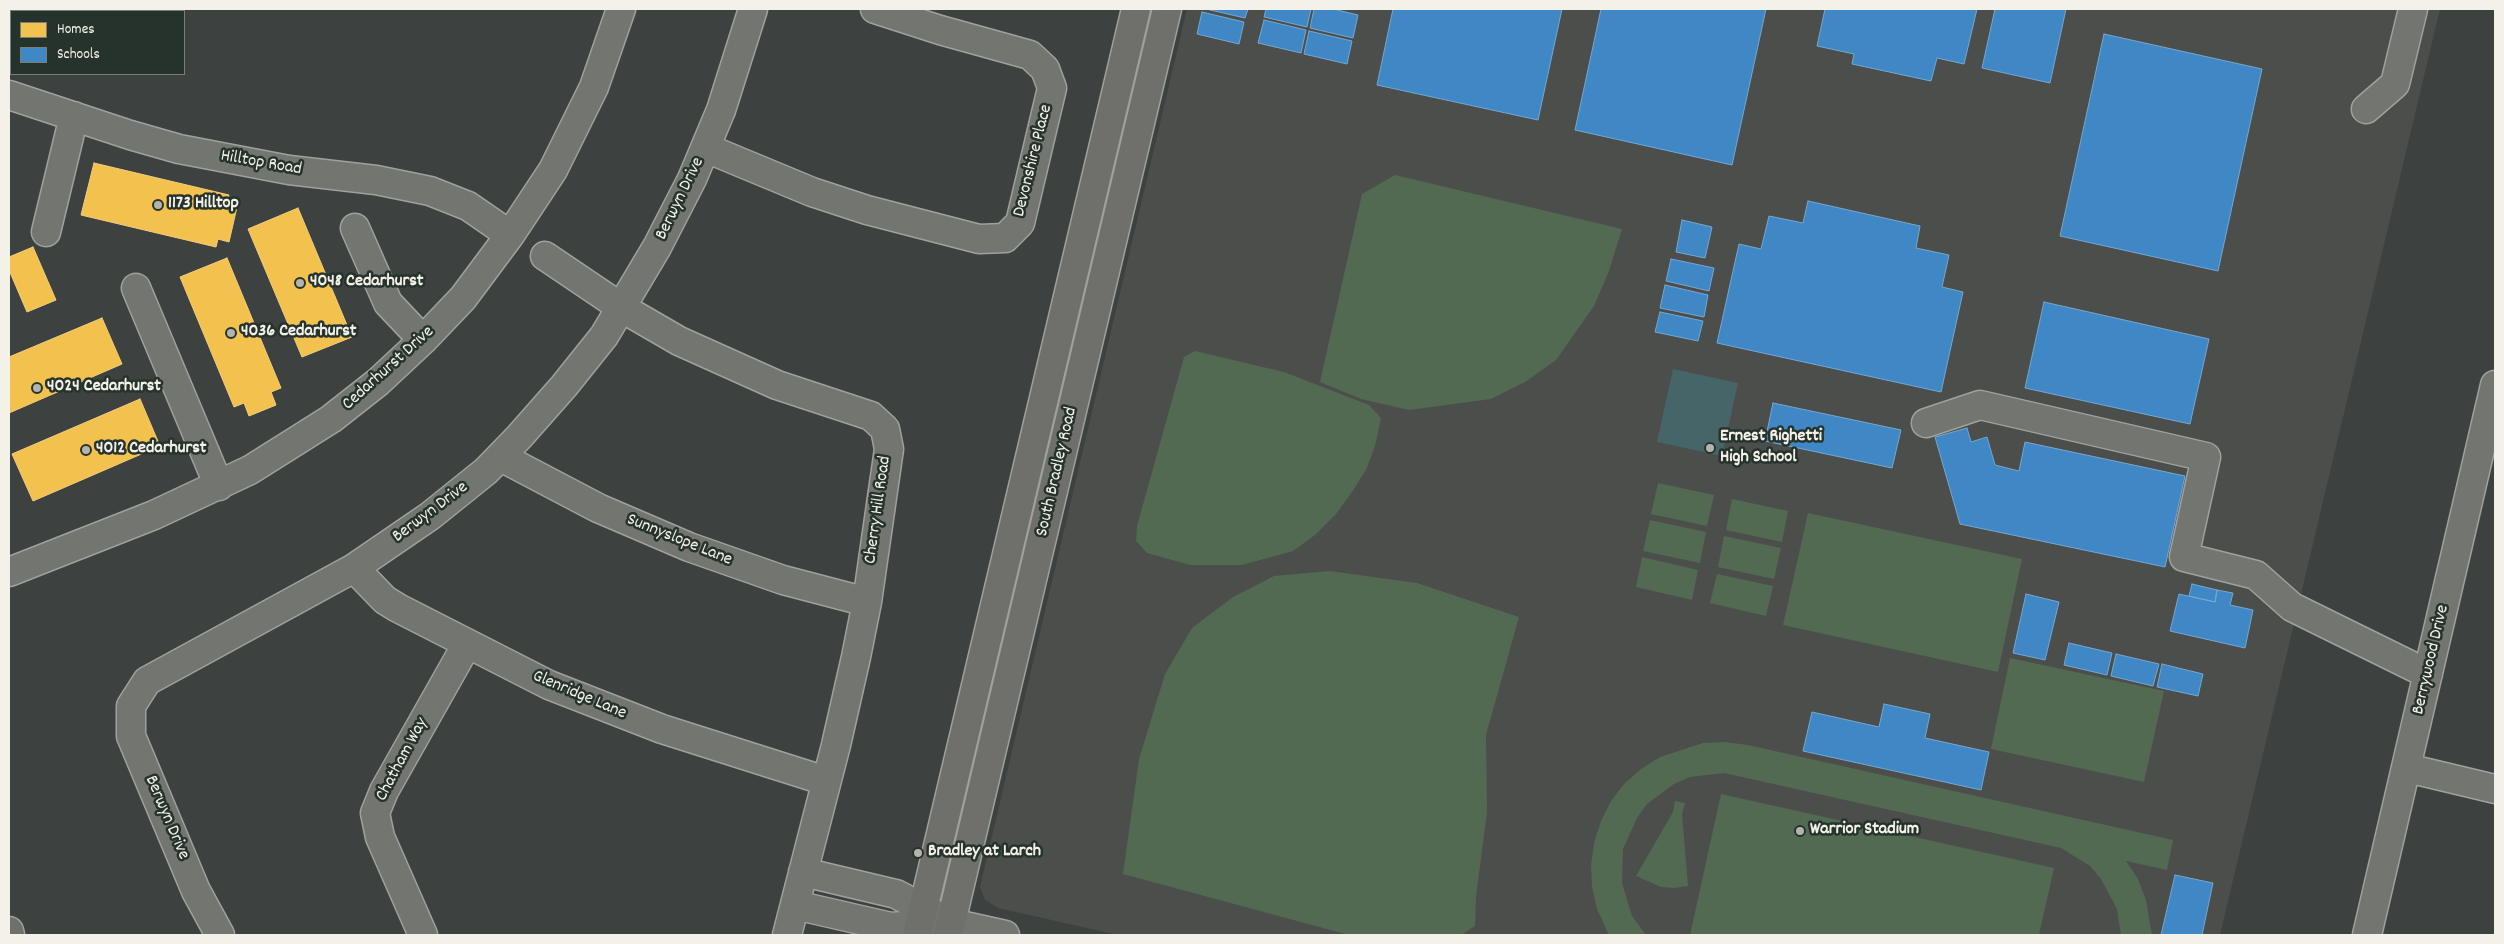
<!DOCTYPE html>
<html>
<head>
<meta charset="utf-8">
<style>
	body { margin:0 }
	#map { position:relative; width:2504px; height:944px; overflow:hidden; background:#3d413f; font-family:Dekko,sans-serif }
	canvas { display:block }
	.frame { position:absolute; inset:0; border:10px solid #f4f1e8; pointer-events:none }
	.legend { position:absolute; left:10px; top:10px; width:175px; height:65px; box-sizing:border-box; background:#26332d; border:1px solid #787f78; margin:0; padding:6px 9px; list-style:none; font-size:15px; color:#f4f1e8 }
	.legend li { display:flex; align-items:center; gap:10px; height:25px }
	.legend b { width:25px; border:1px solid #787f78 }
</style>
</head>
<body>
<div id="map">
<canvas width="2504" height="944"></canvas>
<div class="frame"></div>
<ul class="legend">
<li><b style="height:14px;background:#f2c14e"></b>Homes</li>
<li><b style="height:14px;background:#3f88c5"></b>Schools</li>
</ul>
</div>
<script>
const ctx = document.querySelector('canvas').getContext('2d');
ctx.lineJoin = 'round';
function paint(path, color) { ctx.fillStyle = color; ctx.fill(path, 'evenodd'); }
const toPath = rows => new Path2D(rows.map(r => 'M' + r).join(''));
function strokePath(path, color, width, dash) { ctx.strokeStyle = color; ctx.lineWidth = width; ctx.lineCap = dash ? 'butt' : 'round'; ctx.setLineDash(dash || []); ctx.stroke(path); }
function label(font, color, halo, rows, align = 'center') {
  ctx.font = font + ' Dekko,sans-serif'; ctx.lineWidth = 5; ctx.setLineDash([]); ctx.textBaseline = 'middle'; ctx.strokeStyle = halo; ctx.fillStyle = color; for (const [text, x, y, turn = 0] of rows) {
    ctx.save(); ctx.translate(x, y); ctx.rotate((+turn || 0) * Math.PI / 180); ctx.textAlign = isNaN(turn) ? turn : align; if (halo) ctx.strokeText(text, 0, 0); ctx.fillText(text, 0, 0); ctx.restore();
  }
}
const built = toPath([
	[1187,9,2440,9,2220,935,1118,935,998,908,985,900,980,887]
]);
const green = toPath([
	[1395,175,1622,229,1609,271,1594,306,1556,360,1525,382,1491,399,1409,410,1361,399,1320,382,1362,194],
	[1195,351,1284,372,1369,405,1381,418,1375,446,1366,470,1352,492,1336,514,1315,535,1293,551,1242,565,1190,565,1147,553,1136,541,1137,526,1184,357],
	[1658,483,1714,495,1707,526,1651,514],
	[1732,499,1788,511,1782,542,1726,530],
	[1808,513,2022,559,1998,672,1783,625],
	[1650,520,1706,532,1700,563,1643,551],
	[1724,536,1781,548,1774,579,1718,567],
	[1642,557,1698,570,1692,600,1636,587],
	[1330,571,1417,583,1519,617,1486,735,1487,812,1476,897,1475,926,1461,935,1349,935,1123,874,1139,759,1165,674,1192,628,1233,597,1274,576],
	[1717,574,1773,586,1766,616,1710,603],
	[2010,658,2164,691,2144,782,1991,749],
	[1725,742,1748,745,2173,840,2167,870,2126,861,2138,879,2146,900,2152,935,2121,935,2117,909,2101,879,2090,866,2061,848,1724,773,1690,777,1674,784,1647,804,1637,818,1623,849,1622,883,1632,916,1646,935,1609,935,1597,909,1592,887,1591,865,1594,843,1601,821,1611,801,1624,784,1641,769,1660,757,1703,743],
	[1721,794,2054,868,2039,935,1690,935],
	[1675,801,1685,803,1682,814,1688,886,1674,888,1661,887,1636,876,1673,812]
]);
const water = toPath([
	[1673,369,1738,383,1722,456,1657,442]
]);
const homes = toPath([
	[94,163,229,195,227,204,237,207,229,242,218,239,216,247,81,215,94,163],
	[298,208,352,337,302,357,248,229,298,208],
	[33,247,56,300,27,312,9,270,9,257,33,247],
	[227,258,281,388,271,392,276,405,249,416,244,403,234,407,180,277,227,258],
	[102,318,122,364,9,413,9,357,102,318],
	[140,399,160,446,33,501,12,454,140,399]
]);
const schools = toPath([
	[1206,9,1248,9,1245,18,1206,9],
	[1266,9,1311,9,1307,27,1264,17,1266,9],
	[1314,9,1333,9,1358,15,1353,38,1310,28,1314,9],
	[1393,9,1562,9,1538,120,1377,85,1393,9],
	[1601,9,1766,9,1732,165,1575,130,1601,9],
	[1825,9,1977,9,1964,64,1937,58,1931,81,1852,64,1854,54,1817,46,1825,9],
	[1995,9,2066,9,2050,83,1982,68,1995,9],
	[1202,12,1244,22,1239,44,1197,34,1202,12],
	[1264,20,1306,30,1301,53,1258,43,1264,20],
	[1309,31,1352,41,1347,64,1304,54,1309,31],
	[2104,34,2262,69,2218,271,2060,236,2104,34],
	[1808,201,1920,226,1916,248,1949,255,1942,287,1963,292,1941,392,1717,343,1739,244,1761,249,1769,216,1803,223,1808,201],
	[1682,220,1712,227,1705,258,1676,252,1682,220],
	[1671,259,1714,268,1709,291,1666,281,1671,259],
	[1665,285,1708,295,1704,317,1660,308,1665,285],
	[2044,302,2209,339,2190,424,2025,388,2044,302],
	[1660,312,1703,321,1698,341,1655,332,1660,312],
	[1773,403,1901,430,1892,468,1765,441,1773,403],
	[1967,428,1971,442,1987,437,1995,465,2019,471,2025,442,2185,476,2165,567,1960,524,1935,437,1967,428],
	[2192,584,2217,590,2215,602,2189,596,2192,584],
	[2217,590,2233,593,2230,605,2253,610,2245,648,2170,631,2179,594,2215,602,2217,590],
	[2026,594,2059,602,2045,660,2013,653,2026,594],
	[2069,643,2112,653,2107,675,2064,665,2069,643],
	[2116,654,2159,664,2153,686,2111,676,2116,654],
	[2162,664,2203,674,2198,696,2157,687,2162,664],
	[1884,704,1930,714,1925,738,1989,752,1981,790,1803,751,1812,712,1879,727,1884,704],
	[2175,875,2213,883,2202,935,2161,935,2175,875]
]);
const minor = toPath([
	[9,14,11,9],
	[9,95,130,135,179,149,289,170,376,180,430,191,468,206,510,235],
	[2366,109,2395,84,2413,9],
	[706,148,812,192,867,210,979,239,1005,238,1020,223,1052,88,1045,69,1030,55,940,30,875,9],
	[355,228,388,303,423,340],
	[46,232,74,116],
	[545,256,622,308,679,341,777,385,871,416,885,429,889,449,867,602,856,657,836,745,787,935],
	[136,288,219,486],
	[1926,423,1980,405,2206,457,2184,557,2256,575,2292,607,2428,674],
	[501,457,598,508,689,547,783,580,867,602],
	[354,568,385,600,398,608,549,685,662,729,826,781],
	[9,572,154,515,250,470,331,419,378,382,423,340,463,298,510,235,553,170,594,87,621,9],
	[2407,768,2495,789],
	[803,872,896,894,951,923,1005,935],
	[795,905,891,927,942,923],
	[220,935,196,891,131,736,131,706,147,681,354,568,430,516,486,471,519,437,564,386,604,336,657,247,692,179,721,110,753,9],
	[423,935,380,837,375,813,384,791,467,644],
	[2367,935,2495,385]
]);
const major = toPath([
	[917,935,1136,9],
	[948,935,1167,9]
]);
const highway = toPath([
	[9,931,10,935]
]);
const markers = [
	[158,205,5,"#b4b3ad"],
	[300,283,5,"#b4b3ad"],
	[231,333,5,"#b4b3ad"],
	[37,388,5,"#b4b3ad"],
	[1710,448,5,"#b4b3ad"],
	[86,450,5,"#b4b3ad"],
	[1800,831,5,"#b4b3ad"],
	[918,853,5,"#b4b3ad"]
];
const streetNames = [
	["Devonshire Place",1034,161,-76],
	["Hilltop Road",261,164,10],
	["Berwyn Drive",681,199,-64],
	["Cedarhurst Drive",389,369,-42],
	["South Bradley Road",1058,472,-77],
	["Cherry Hill Road",879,510,-82],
	["Berwyn Drive",431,513,-37],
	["Sunnyslope Lane",679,541,22],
	["Berrywood Drive",2432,660,-77],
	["Glenridge Lane",579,696,23],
	["Chatham Way",403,760,-62],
	["Berwyn Drive",166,818,67]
];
const poiNames = [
	["1173 Hilltop",168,205],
	["4048 Cedarhurst",310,283],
	["4036 Cedarhurst",241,333],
	["4024 Cedarhurst",47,388],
	["Ernest Righetti",1720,438],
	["High School",1720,459],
	["4012 Cedarhurst",96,450],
	["Warrior Stadium",1810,831],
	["Bradley at Larch",928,853]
];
paint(built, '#4c4e4c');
paint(green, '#526952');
paint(water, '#456568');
paint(homes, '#f2c14e');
strokePath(homes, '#f3cf7c', 1);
paint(schools, '#3f88c5');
strokePath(schools, '#75a8d0', 1);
strokePath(minor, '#9fa19e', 31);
strokePath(major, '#9fa19e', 31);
strokePath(highway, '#9fa19e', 31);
strokePath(minor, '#737570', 28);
strokePath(major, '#6f706b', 28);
strokePath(highway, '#6f706b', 28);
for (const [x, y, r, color] of markers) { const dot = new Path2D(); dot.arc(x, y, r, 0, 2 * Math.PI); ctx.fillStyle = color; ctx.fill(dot); strokePath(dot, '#26332d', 2); }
label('18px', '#f4f1e8', '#26332d', streetNames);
label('bold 18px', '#f4f1e8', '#26332d', poiNames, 'left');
</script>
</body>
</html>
